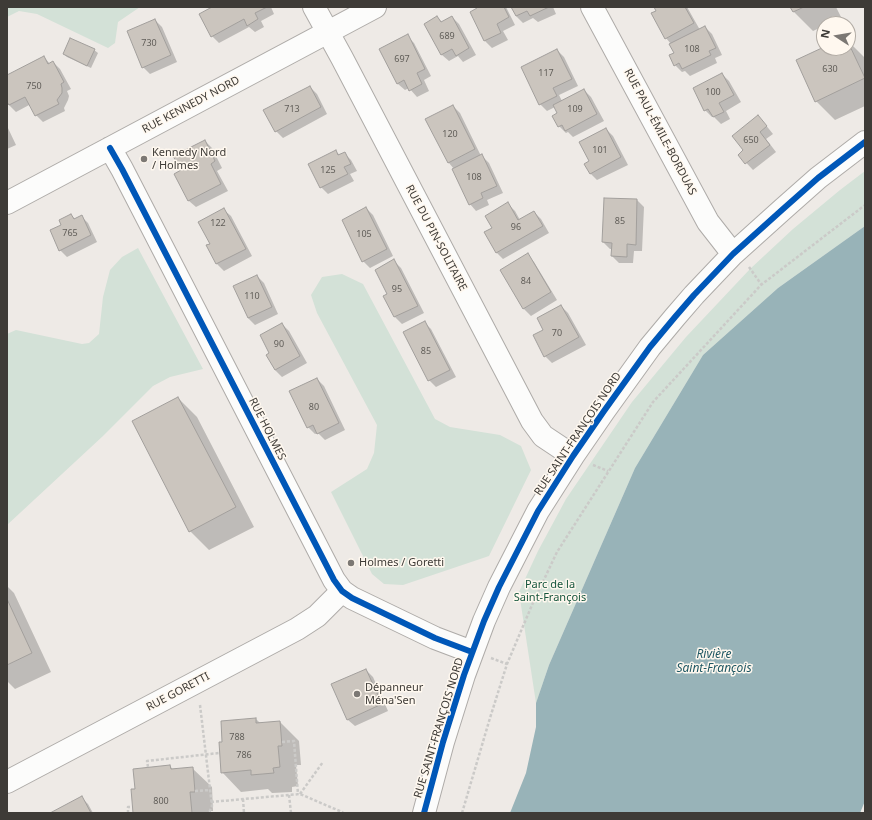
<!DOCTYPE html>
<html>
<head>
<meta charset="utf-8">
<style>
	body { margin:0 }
	#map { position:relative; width:872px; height:820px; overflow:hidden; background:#eeeae6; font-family:"Noto Sans",sans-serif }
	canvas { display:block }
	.frame { position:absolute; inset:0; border:8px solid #3e3b37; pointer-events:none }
	.north { position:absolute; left:816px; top:16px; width:40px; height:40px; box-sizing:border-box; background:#fff8ef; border:1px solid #b2aca5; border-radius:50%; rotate:282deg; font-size:11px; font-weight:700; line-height:16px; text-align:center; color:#3e3b37 }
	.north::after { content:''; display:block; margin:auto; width:14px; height:18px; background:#7c7874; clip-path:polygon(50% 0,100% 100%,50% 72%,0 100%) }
</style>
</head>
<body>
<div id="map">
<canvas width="872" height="820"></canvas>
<div class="frame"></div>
<div class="north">N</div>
</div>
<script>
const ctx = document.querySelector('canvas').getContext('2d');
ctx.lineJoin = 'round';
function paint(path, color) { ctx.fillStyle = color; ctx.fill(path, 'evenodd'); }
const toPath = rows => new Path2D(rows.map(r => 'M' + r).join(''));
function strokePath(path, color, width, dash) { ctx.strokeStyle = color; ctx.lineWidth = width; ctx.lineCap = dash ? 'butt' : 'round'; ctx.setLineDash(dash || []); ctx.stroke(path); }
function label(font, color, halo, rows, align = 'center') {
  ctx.font = font + ' "Noto Sans",sans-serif'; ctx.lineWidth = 3; ctx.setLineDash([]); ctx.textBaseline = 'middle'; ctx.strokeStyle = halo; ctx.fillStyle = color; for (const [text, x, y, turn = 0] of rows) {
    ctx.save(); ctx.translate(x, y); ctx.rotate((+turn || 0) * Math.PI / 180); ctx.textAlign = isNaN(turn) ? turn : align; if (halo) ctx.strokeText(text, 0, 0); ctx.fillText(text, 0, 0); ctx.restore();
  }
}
const green = toPath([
	[7,7,140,7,118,22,115,43,108,48,37,14,19,11,7,17],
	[865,171,865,226,778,288,703,355,635,468,549,665,536,703,519,592,538,551,566,499,632,402,686,337,750,269,793,229,840,190],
	[138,248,203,369,170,377,153,386,103,436,7,525,7,334,16,330,82,344,89,343,99,334,103,297,110,270,122,257],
	[342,274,363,284,435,419,450,427,500,435,521,446,531,470,489,556,403,585,384,584,372,574,331,492,367,469,374,453,377,425,317,313,311,295,322,277]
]);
const water = toPath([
	[865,226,865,801,860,813,510,813,526,773,536,727,536,703,549,665,635,468,703,355,778,288]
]);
const shadow = toPath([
	[214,7,271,7,274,14,261,21,264,27,255,32,249,27,219,43,212,36],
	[478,7,506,7,515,25,503,31,508,40,492,48,485,41,471,12,478,8],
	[512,7,553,7,556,14,538,22,533,18,523,23,516,16],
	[655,7,687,7,700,30,705,27,712,34,722,55,715,58,717,63,690,76,685,71,682,72,675,65,675,54,671,44,666,38,657,11],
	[792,7,836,7,841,17,827,24,824,24,824,26,813,31,794,12],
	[437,17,442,22,452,17,459,24,476,55,463,62,458,56,449,61,442,55],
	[155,20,162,27,177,62,150,74,143,67],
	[407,36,414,43,431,76,424,80,429,91,417,97,409,88,405,90,398,84,381,49],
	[848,41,865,58,865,106,835,120,816,101,825,48,848,48],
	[94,50,98,53,91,68,67,57,64,54],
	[557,50,564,57,578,86,559,95,562,101,584,90,591,97,604,121,573,137,568,132,566,133,559,126,559,113,555,107,547,111,540,104],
	[44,57,50,64,53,62,60,69,71,89,67,91,69,96,68,100,64,108,65,111,43,122,36,115,31,104,16,112,9,105,7,100,7,76],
	[722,74,729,81,741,102,726,111,730,119,721,124,713,116,712,117,705,110],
	[310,87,317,94,327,114,283,138,276,131],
	[453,106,460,113,481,156,482,156,489,163,503,193,487,200,489,205,476,211,470,204,454,169,449,163,427,119],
	[765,124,773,134,766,139,776,152,753,170,739,155],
	[7,126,16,145,7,149],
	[606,129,613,136,628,165,597,180,590,173,590,162],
	[205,141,212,148,222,168,217,171,228,191,196,207,189,201,182,171],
	[335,151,340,155,344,153,351,160,357,171,350,174,354,181,328,194,321,187],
	[605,199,637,200,644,207,642,251,634,251,633,263,619,263,612,256,612,249,610,249,603,242],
	[508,204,515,211,520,220,534,212,541,219,549,233,503,259,496,252,493,228],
	[366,208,373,215,393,256,370,268,363,261],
	[224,210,231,216,252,256,224,271,217,264,207,246,211,244],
	[71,215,75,219,81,216,88,223,97,242,67,257,60,250,62,225],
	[527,255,534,262,557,300,531,316,524,309,501,270],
	[394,261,401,268,424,313,402,324,395,317,385,296,388,294],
	[257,276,264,283,278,314,255,325,248,318],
	[561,306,568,313,586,345,552,363,545,356,545,330],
	[424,322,431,329,456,377,436,387,429,380],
	[282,324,289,331,307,363,282,377,275,370,267,355,271,353],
	[317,379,324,386,345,430,325,440,318,433,315,434,308,427],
	[178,398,197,417,254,527,209,550,190,531],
	[7,586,14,593,51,672,15,689,7,681],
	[366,670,373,677,388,711,355,726,348,720,332,685],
	[256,719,260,723,280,722,299,741,301,765,296,765,298,786,292,787,292,792,272,793,268,789,241,792,222,772,223,743],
	[170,766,173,770,192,768,212,787,213,811,209,811,209,813,134,813,136,789],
	[81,797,88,804,93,813,53,813]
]);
const building = toPath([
	[212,7,267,7,255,13,258,19,247,26,244,19,211,37,199,14,212,7],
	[476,7,504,7,509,17,497,24,501,33,484,41,470,12,477,8,476,7],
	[511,7,549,7,530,16,527,11,516,16,511,7],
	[654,7,685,7,694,23,665,39,651,13,656,11,654,7],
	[790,7,804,7,793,12,790,7],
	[437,16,441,22,452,16,469,48,456,56,452,49,441,55,424,24,437,16],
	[155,19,171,55,142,68,127,31,155,19],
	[705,26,716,48,709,51,711,55,682,69,679,63,674,66,669,55,674,53,669,44,705,26],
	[408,34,425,69,417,73,422,84,409,91,404,80,397,84,379,49,408,34],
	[70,38,95,49,87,66,63,54,70,38],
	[848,42,865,78,815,102,796,60,824,47,824,48,848,48,848,42],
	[557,49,572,79,553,88,557,96,539,105,521,67,557,49],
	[44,56,48,64,53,61,64,82,61,84,62,88,62,93,57,100,59,104,35,116,25,97,9,105,7,102,7,75,44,56],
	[722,73,734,95,719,103,724,112,713,117,708,109,704,111,693,88,722,73],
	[310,86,321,107,275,132,263,110,310,86],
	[584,89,597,114,565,131,562,125,558,127,552,116,557,113,553,105,584,89],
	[453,105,475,149,448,163,425,119,453,105],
	[758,115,767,126,760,132,770,145,745,164,738,155,743,150,732,136,758,115],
	[606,128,621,157,590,174,584,164,589,161,579,142,606,128],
	[205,140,215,161,211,164,221,184,188,201,174,174,181,170,173,156,205,140],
	[336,150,338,155,345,152,351,164,344,167,348,174,320,188,308,164,336,150],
	[482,154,497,186,481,193,483,198,469,205,452,169,482,154],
	[604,198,637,199,636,245,627,244,627,257,611,256,612,243,602,242,604,198],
	[508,202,518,220,534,211,543,226,496,253,484,232,492,228,485,216,508,202],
	[366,207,387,249,362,262,342,220,366,207],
	[224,208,246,249,216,264,206,245,210,244,198,222,224,208],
	[71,214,74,219,82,215,91,235,59,251,50,230,61,225,59,220,71,214],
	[528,253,551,292,523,309,500,270,528,253],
	[394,259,418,306,394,317,383,296,387,294,375,270,394,259],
	[257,275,272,307,248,318,233,286,257,275],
	[561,305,579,337,544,357,533,335,543,330,537,318,561,305],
	[425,321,450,370,428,381,403,332,425,321],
	[282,323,300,356,275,370,266,355,269,353,260,335,282,323],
	[317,378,339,423,317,434,313,425,307,428,289,391,317,378],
	[178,397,236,507,189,532,132,421,178,397],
	[7,599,32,653,7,665,7,599],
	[366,669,382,704,347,720,331,684,366,669],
	[256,718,256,723,280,721,282,746,278,746,280,767,273,768,274,773,251,775,251,770,221,773,219,742,222,742,221,721,256,718],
	[170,765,171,769,193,767,195,792,190,792,192,813,133,813,131,789,135,789,133,769,170,765],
	[82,796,91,813,50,813,82,796]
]);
const path = toPath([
	[749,267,761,284],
	[593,465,608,471],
	[491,658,507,664],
	[200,705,212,806,209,813],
	[282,742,294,741,298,794],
	[148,767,147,761,219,753],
	[195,791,210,790],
	[300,794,323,762],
	[289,795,291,813],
	[243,799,244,813],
	[211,802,300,794,342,812,343,813],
	[128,813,128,807,132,807],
	[462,813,490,718,507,664,532,605,557,552,653,402,761,285,865,205]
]);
const minor = toPath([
	[314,7,342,58,532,421,543,436,573,456],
	[592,7,708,222,733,254],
	[110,148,122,169,334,580,342,591,352,598,435,638,472,652],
	[7,203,375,7],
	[7,782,297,629,317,616,342,591],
	[424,813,443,742,464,675,484,621,499,587,520,546,538,511,573,456,604,411,650,347,675,317,694,295,733,254,783,209,818,178,865,142]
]);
const cycleway = toPath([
	[110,148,122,169,334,580,342,591,352,598,435,638,472,652],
	[424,813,443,742,464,675,484,621,499,587,520,546,538,511,573,456,604,411,650,347,675,317,694,295,733,254,783,209,818,178,865,142]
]);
const markers = [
	[144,159,4,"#7c7874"],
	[351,563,4,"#7c7874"],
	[357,694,4,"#7c7874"]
];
const numberNames = [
	["689",447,36],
	["730",149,43],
	["108",692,49],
	["697",402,59],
	["630",830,69],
	["117",546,73],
	["750",34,86],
	["100",713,92],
	["713",292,109],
	["109",575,109],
	["120",450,134],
	["650",751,140],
	["101",600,150],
	["125",328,170],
	["108",474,177],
	["85",620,221],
	["122",218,223],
	["96",516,227],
	["765",70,233],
	["105",364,234],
	["84",526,281],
	["95",397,289],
	["110",252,296],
	["70",557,333],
	["90",279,344],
	["85",426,351],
	["80",314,407],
	["788",237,737],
	["786",244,755],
	["800",161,801]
];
const streetNames = [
	["RUE KENNEDY NORD",191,105,-28],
	["RUE PAUL-ÉMILE-BORDUAS",660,132,62],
	["RUE DU PIN-SOLITAIRE",436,238,62],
	["RUE HOLMES",267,429,63],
	["RUE SAINT-FRANÇOIS NORD",578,434,-56],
	["RUE GORETTI",178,692,-28],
	["RUE SAINT-FRANÇOIS NORD",439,728,-73]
];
const poiNames = [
	["Kennedy Nord",152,153],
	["/ Holmes",152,166],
	["Holmes / Goretti",359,563],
	["Dépanneur",365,688],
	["Ména'Sen",365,701]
];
const parkNames = [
	["Parc de la",550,585],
	["Saint-François",550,598]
];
const waterNames = [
	["Rivière",714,655],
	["Saint-François",714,669]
];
paint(green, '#d3e1d7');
paint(water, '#98b3b8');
paint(shadow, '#0003');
paint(building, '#cbc5be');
strokePath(building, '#a29f9c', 1);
strokePath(minor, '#aeaba8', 24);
strokePath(path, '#cbcac8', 2.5, [3, 2]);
strokePath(minor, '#fcfcfb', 22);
strokePath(cycleway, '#0057b8', 6);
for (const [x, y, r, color] of markers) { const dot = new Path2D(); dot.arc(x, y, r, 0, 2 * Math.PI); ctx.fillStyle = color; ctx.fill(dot); strokePath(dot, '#fff8ef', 1.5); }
label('9px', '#615e59', null, numberNames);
label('11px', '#3e3b37', '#fff8ef', streetNames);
label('11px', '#3e3b37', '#fff8ef', poiNames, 'left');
label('11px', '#16563d', '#fff8ef', parkNames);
label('italic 12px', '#1d5662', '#fff8ef', waterNames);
</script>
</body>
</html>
